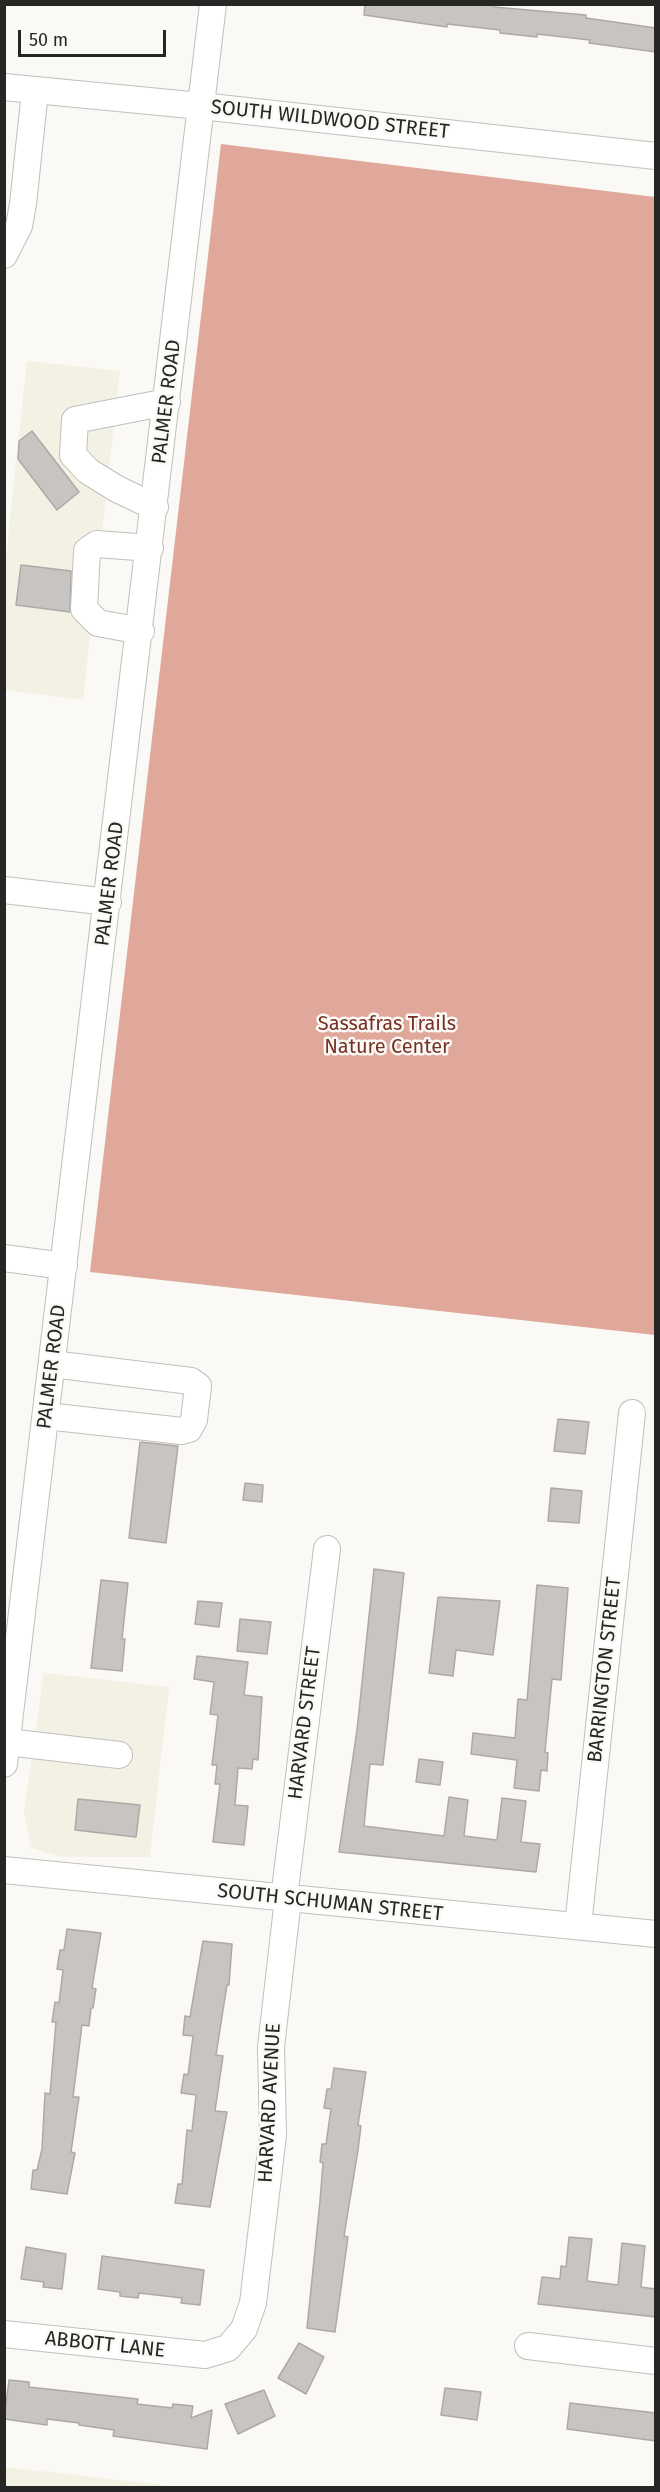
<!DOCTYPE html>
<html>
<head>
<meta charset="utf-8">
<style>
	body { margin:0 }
	#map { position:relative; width:660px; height:2492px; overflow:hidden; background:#faf9f5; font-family:"Fira Sans",sans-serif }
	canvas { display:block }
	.frame { position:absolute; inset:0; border:6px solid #262624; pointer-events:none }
	.scale { position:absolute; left:18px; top:30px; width:148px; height:27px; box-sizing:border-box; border:3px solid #262624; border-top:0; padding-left:8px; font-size:18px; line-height:21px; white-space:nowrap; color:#262624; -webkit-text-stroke:4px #faf9f5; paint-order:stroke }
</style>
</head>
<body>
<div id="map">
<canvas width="660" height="2492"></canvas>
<div class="frame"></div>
<div class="scale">50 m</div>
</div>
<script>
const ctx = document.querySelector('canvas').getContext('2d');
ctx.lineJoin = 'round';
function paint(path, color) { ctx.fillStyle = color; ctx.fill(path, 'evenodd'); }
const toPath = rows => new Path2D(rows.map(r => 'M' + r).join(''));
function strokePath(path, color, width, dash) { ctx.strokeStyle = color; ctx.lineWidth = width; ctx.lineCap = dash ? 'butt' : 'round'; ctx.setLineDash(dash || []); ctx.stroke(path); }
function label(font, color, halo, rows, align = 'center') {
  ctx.font = font + ' "Fira Sans",sans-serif'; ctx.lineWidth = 5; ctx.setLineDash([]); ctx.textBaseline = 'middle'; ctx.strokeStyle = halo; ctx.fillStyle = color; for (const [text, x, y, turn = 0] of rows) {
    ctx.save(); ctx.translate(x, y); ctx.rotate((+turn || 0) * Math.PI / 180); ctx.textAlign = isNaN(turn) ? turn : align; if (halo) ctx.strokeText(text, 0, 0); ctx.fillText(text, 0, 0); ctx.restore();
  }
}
const built = toPath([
	[27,361,120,371,83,700,5,690,5,564],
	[44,1673,169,1687,150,1857,64,1857,31,1848,24,1811],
	[5,2467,164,2485,164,2488,5,2488]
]);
const forest = toPath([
	[221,144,655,197,655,1335,90,1272]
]);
const building = toPath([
	[365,4,495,4,494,7,586,15,586,18,656,28,656,52,589,43,590,40,537,34,537,37,500,33,500,30,447,24,447,27,364,15,365,4],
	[32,431,79,492,57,510,18,459,19,441,32,431],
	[21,565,71,571,70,612,16,605,21,565],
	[558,1419,589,1422,585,1454,554,1451,558,1419],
	[140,1442,178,1446,166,1543,129,1538,140,1442],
	[245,1483,263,1485,262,1502,243,1500,245,1483],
	[551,1488,582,1491,579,1523,548,1521,551,1488],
	[374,1569,404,1573,383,1765,370,1764,364,1826,444,1836,449,1797,468,1800,464,1836,497,1840,502,1798,526,1801,521,1842,540,1844,536,1872,339,1852,357,1730,374,1569],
	[101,1580,128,1583,122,1639,125,1639,122,1671,91,1668,101,1580],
	[537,1585,568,1588,561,1680,552,1679,545,1752,548,1753,547,1771,541,1770,539,1791,514,1788,517,1760,471,1754,473,1733,515,1738,518,1699,527,1700,537,1585],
	[438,1597,500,1601,493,1655,456,1650,453,1676,429,1673,438,1597],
	[198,1601,222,1603,219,1627,195,1624,198,1601],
	[240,1619,271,1622,267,1654,237,1651,240,1619],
	[197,1656,248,1662,244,1695,262,1697,258,1760,253,1759,252,1769,238,1768,235,1805,248,1806,244,1845,213,1842,220,1784,215,1784,217,1765,212,1765,218,1715,210,1714,214,1682,194,1679,197,1656],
	[419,1759,443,1762,440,1785,416,1782,419,1759],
	[78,1799,140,1805,136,1837,75,1830,78,1799],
	[67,1929,101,1933,92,1988,96,1989,93,2008,91,2008,89,2026,82,2025,73,2097,79,2097,71,2152,75,2153,67,2194,31,2189,33,2170,37,2170,42,2149,45,2093,50,2094,56,2022,52,2022,55,2002,59,2003,63,1970,57,1969,60,1950,64,1950,67,1929],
	[203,1941,232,1944,229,1985,227,1985,216,2055,223,2056,215,2111,227,2112,210,2207,175,2203,178,2184,182,2184,187,2130,192,2131,196,2095,181,2093,184,2074,188,2075,193,2036,183,2035,185,2016,190,2017,203,1941],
	[334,2068,366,2072,358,2125,361,2126,358,2150,344,2236,348,2237,335,2332,307,2328,320,2201,323,2163,320,2162,322,2144,326,2144,331,2109,324,2108,327,2089,331,2089,334,2068],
	[569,2237,592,2239,587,2281,618,2285,622,2243,645,2246,641,2287,656,2289,656,2317,538,2304,542,2277,560,2279,561,2266,566,2267,569,2237],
	[26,2247,66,2254,62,2289,43,2287,44,2282,21,2279,26,2247],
	[102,2256,204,2270,200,2305,181,2303,182,2298,139,2293,138,2298,120,2296,120,2292,98,2289,102,2256],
	[299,2343,324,2357,306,2394,278,2378,299,2343],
	[9,2380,29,2382,29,2387,138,2399,137,2404,172,2408,173,2404,193,2406,191,2418,212,2410,207,2449,113,2436,114,2430,79,2425,79,2423,47,2419,47,2425,4,2419,9,2380],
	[445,2388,481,2392,477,2420,441,2415,445,2388],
	[264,2390,275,2416,238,2434,225,2404,264,2390],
	[570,2403,656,2413,656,2441,567,2429,570,2403]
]);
const minor = toPath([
	[4,87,201,106,656,156],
	[4,255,19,226,23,204,35,91],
	[155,507,117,489,88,471,73,455,75,420,167,402],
	[141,631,98,623,84,609,87,551,97,544,150,548],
	[4,890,108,902],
	[4,1258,64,1266],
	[46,1416,182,1431,189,1429,194,1420,198,1386,191,1381,52,1364],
	[7,1742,119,1755],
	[4,1764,213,4],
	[4,1870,656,1934],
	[284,1898,327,1549],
	[578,1926,632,1413],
	[4,2334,205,2355,228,2348,244,2329,253,2303,273,2135,271,2047,288,1899],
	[528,2346,656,2361]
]);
const streetNames = [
	["SOUTH WILDWOOD STREET",330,120,6],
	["PALMER ROAD",167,402,-83],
	["PALMER ROAD",110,884,-83],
	["PALMER ROAD",52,1367,-83],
	["BARRINGTON STREET",605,1670,-84],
	["HARVARD STREET",305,1723,-83],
	["SOUTH SCHUMAN STREET",330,1903,6],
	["HARVARD AVENUE",270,2103,-87],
	["ABBOTT LANE",105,2345,6]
];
const parkNames = [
	["Sassafras Trails",387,1024],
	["Nature Center",387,1047]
];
paint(built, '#f3f0e4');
paint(forest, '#e0a79b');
paint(building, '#c7c4c1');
strokePath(building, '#ada9a7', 1.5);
strokePath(minor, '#c0bfbb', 28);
strokePath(minor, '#fff', 26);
label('20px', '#262624', '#faf9f5', streetNames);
label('20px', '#763124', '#faf9f5', parkNames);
</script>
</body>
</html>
